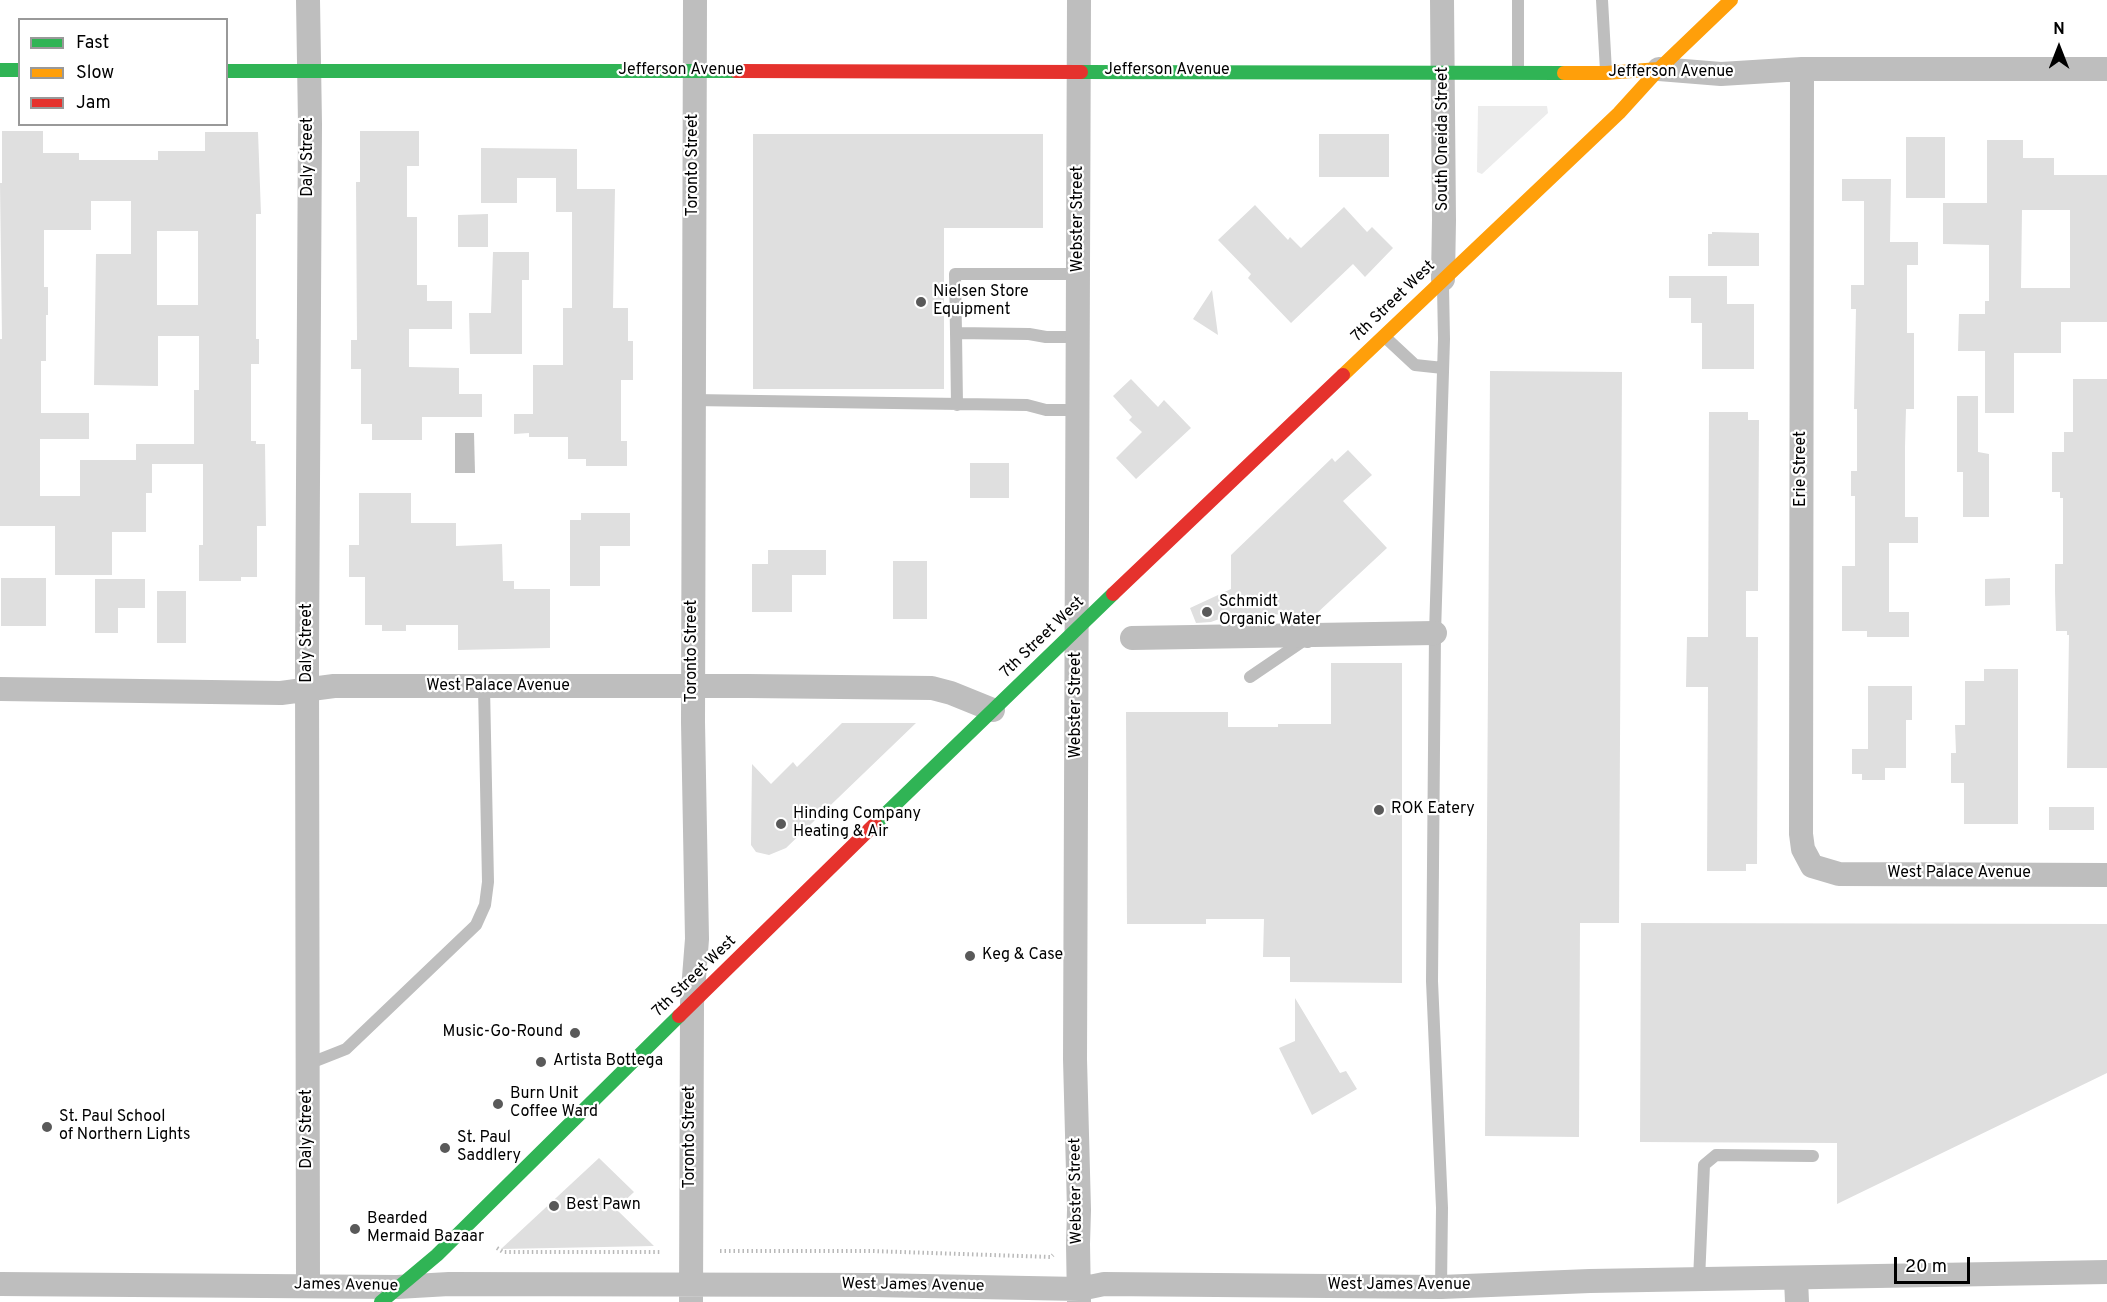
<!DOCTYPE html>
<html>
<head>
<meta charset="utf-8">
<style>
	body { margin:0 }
	#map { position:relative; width:2107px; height:1302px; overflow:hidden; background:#fff; font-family:Overpass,sans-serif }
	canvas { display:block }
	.legend { position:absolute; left:18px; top:18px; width:210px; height:108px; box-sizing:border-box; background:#fff; border:2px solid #999; margin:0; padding:8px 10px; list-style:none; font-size:18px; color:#000 }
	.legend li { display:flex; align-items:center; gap:12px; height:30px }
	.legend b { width:30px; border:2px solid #999 }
	.north { position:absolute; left:2029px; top:18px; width:60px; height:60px; -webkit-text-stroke:4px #fff; paint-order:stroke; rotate:0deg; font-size:16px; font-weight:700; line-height:24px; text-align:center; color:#000 }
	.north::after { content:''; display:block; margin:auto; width:21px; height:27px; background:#000; clip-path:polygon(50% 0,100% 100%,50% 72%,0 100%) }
	.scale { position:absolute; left:1894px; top:1257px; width:76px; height:27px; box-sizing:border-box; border:3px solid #000; border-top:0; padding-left:8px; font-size:18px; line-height:21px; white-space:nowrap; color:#000; -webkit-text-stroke:4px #fff; paint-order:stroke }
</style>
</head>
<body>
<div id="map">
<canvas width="2107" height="1302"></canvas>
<ul class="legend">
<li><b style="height:8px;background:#30b455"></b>Fast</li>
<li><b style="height:8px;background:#ff9f0a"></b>Slow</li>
<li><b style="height:8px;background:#e5322d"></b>Jam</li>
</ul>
<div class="north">N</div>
<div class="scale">20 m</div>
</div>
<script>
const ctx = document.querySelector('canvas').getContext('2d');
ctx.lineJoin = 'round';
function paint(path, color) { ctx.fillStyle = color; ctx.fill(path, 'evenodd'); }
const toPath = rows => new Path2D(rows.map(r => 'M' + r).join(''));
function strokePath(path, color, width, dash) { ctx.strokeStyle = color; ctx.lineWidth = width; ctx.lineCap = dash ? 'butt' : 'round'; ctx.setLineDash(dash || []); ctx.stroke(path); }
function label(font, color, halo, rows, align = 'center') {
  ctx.font = font + ' Overpass,sans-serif'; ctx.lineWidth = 4.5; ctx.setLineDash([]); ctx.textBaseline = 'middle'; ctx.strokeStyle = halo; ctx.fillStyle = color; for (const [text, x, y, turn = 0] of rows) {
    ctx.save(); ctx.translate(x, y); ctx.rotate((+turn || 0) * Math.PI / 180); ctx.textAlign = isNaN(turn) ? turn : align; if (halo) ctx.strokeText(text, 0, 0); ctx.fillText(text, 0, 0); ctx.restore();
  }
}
const green = toPath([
	[1478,106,1547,106,1548,113,1482,174,1477,172]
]);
const water = toPath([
	[455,433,474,433,475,473,455,473]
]);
const building = toPath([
	[2,131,43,131,43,153,79,153,79,160,158,160,158,151,205,151,205,132,258,132,261,214,256,214,256,339,259,339,259,364,251,364,251,441,256,441,256,444,265,444,266,526,257,526,257,577,241,577,241,581,199,581,199,545,203,545,203,464,152,464,152,493,146,493,146,532,112,532,112,575,55,575,55,526,0,526,0,339,2,339,0,183,2,183],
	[91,201,131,201,131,254,96,254,94,385,158,386,158,336,199,336,199,390,194,390,194,444,136,444,136,460,80,460,80,496,40,496,40,439,89,439,89,413,41,413,41,361,46,361,46,315,48,315,48,287,44,287,44,230,91,230],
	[157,231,198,231,198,305,157,305],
	[360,131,419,131,419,166,407,166,407,217,417,217,417,285,427,285,427,301,452,301,452,329,409,329,409,367,459,368,459,394,482,394,482,417,422,417,422,440,372,440,372,424,361,424,361,369,351,369,351,340,357,340,356,182,360,182],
	[753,134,1043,134,1043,228,944,228,944,389,753,389],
	[1319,134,1389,134,1389,177,1319,177],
	[1906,137,1945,137,1945,198,1906,198],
	[1987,140,2023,140,2023,158,2054,158,2054,175,2107,175,2107,322,2061,322,2061,353,2014,353,2014,413,1985,413,1985,351,1958,351,1959,314,1985,314,1985,301,1989,301,1989,245,1943,244,1943,203,1987,203],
	[2022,210,2070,210,2070,288,2021,288],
	[481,148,577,149,577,189,615,189,613,308,628,308,628,341,633,341,633,380,621,380,621,441,627,441,627,466,586,466,586,459,568,459,568,437,529,437,529,433,514,434,514,414,533,414,533,365,563,365,563,308,572,308,572,212,556,212,556,178,517,178,517,203,481,203],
	[1842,179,1891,179,1890,242,1918,242,1918,265,1907,265,1907,333,1914,333,1914,409,1906,409,1905,447,1905,517,1918,517,1918,543,1889,543,1889,612,1909,612,1909,637,1867,637,1867,631,1842,631,1842,566,1855,566,1855,496,1851,496,1851,471,1857,471,1857,409,1854,409,1856,309,1851,309,1851,285,1864,285,1864,201,1842,201],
	[1255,205,1288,240,1290,237,1301,248,1344,207,1367,232,1372,227,1393,248,1365,277,1353,264,1291,323,1248,278,1251,274,1218,240],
	[488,214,488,247,458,247,458,215],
	[1712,232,1759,233,1759,266,1708,266,1708,234,1712,234],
	[493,252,529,252,529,280,522,280,522,354,470,354,469,313,491,313],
	[1669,276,1727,276,1727,304,1754,304,1754,369,1702,369,1702,323,1691,323,1691,298,1669,298],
	[1212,290,1218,335,1193,319],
	[1490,371,1622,372,1619,923,1580,923,1579,1137,1485,1136],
	[1131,379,1158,407,1164,400,1191,428,1136,479,1116,458,1142,432,1129,420,1132,417,1113,396],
	[2073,379,2107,379,2107,768,2067,768,2069,635,2067,635,2067,631,2056,631,2055,591,2055,564,2063,564,2063,498,2060,498,2060,492,2052,492,2052,452,2064,452,2064,432,2073,432],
	[1957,396,1978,396,1978,452,1989,454,1989,517,1963,517,1963,472,1957,472],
	[1709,412,1748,412,1748,420,1759,420,1758,591,1746,591,1746,637,1758,637,1757,864,1746,864,1746,871,1707,871,1708,687,1686,687,1687,637,1708,637],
	[1348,450,1372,475,1343,501,1387,548,1316,614,1230,615,1211,622,1196,623,1190,608,1231,589,1231,555,1332,458,1335,462],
	[970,463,1009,463,1009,498,970,498],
	[359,493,411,493,411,523,456,523,456,546,502,544,503,581,514,581,514,589,550,589,550,648,458,650,458,625,406,625,406,631,382,631,382,625,365,625,365,577,349,577,349,545,359,545],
	[581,513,630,513,630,546,600,546,600,586,570,586,570,520,581,520],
	[768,550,826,550,826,575,792,575,792,612,752,612,752,564,768,564],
	[893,561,927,561,927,619,893,619],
	[1,578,46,578,46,626,1,626],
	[2010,578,2010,605,1985,606,1985,579],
	[95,579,145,579,145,608,118,608,118,633,95,633],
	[157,591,186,591,186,643,157,643],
	[1331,663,1402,663,1402,983,1290,982,1290,957,1263,957,1264,919,1206,919,1206,924,1127,924,1126,712,1228,712,1228,727,1278,727,1278,724,1331,724],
	[1984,669,2018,669,2018,824,1964,824,1964,783,1951,783,1951,753,1956,753,1955,725,1965,725,1965,681,1984,681],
	[1868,686,1912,686,1912,720,1906,720,1906,768,1885,768,1885,780,1862,780,1862,774,1852,774,1852,749,1868,749],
	[842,723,916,723,786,848,769,855,756,852,751,845,752,764,771,784,793,762,797,767],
	[2049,807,2094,807,2094,830,2049,830],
	[1641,923,2107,924,2107,1073,1837,1204,1837,1143,1640,1142],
	[1295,998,1340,1073,1346,1071,1357,1089,1312,1115,1279,1048,1295,1041],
	[599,1158,634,1192,616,1209,654,1246,501,1249]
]);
const path = toPath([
	[497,1248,503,1252,661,1252],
	[720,1251,872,1251,1051,1257,1053,1255]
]);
const lane = toPath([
	[1518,0,1518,71],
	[1602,0,1606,71],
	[956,333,955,274,1079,274],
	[1386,338,1415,365,1443,368],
	[693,400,1027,405,1046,410,1078,410],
	[957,405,956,333,1029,334,1046,337,1078,337],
	[1250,677,1303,641,1308,642],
	[308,1064,346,1049,476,925,485,905,488,882,484,687],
	[1699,1280,1704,1165,1716,1155,1813,1156],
	[1441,1287,1442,1208,1432,981,1435,633,1444,339,1443,286]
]);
const street = toPath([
	[308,0,310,124,307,659,308,1286],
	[1442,0,1444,220,1443,279],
	[1659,69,1721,74,1802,69,2107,69],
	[1802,69,1801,834,1803,849,1812,866,1839,874,2107,875],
	[1132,638,1435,633],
	[0,689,281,693,334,686,748,686,932,688,951,693,993,710],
	[1796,1279,1797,1302],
	[0,1284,397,1287,449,1284,872,1285,1080,1289,1104,1284,1441,1287,1590,1281,2107,1272],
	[691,1302,692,1003,697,939,693,722,695,0],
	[1079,1302,1078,1244,1079,1210,1075,1059,1079,0]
]);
const fast = toPath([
	[0,70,20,70],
	[226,71,736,71],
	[1081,72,1564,73],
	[875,824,1113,594],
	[381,1302,437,1255,679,1016]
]);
const slow = toPath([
	[1564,73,1606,73,1659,69],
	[1343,375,1619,113,1659,69,1731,0]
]);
const jam = toPath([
	[736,71,1081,72],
	[1113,594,1343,375],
	[679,1016,875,824]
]);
const markers = [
	[921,302,6,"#595959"],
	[1207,612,6,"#595959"],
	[1379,810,6,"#595959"],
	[781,824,6,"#595959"],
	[970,956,6,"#595959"],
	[575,1033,6,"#595959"],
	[541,1062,6,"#595959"],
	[498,1104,6,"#595959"],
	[47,1127,6,"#595959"],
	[445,1148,6,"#595959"],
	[554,1206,6,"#595959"],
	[355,1229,6,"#595959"]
];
const streetNames = [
	["Jefferson Avenue",681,71],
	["Jefferson Avenue",1167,71],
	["Jefferson Avenue",1671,73],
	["South Oneida Street",1444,139,-90],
	["Daly Street",309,157,-90],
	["Toronto Street",694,165,-90],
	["Webster Street",1079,219,-90],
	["7th Street West",1394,302,-44],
	["Erie Street",1802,469,-90],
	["7th Street West",1043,638,-44],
	["Daly Street",308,643,-90],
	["Toronto Street",693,651,-90],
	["West Palace Avenue",498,687],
	["Webster Street",1077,705,-90],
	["West Palace Avenue",1959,874],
	["7th Street West",695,977,-44],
	["Daly Street",308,1129,-90],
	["Toronto Street",691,1137,-90],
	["Webster Street",1077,1191,-91],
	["James Avenue",346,1286,1],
	["West James Avenue",913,1286,1],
	["West James Avenue",1399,1286]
];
const poiNames = [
	["Nielsen Store",933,293],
	["Equipment",933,311],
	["Schmidt",1219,603],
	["Organic Water",1219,621],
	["ROK Eatery",1391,810],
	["Hinding Company",793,815],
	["Heating & Air",793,833],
	["Keg & Case",982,956],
	["Music-Go-Round",563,1033,"right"],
	["Artista Bottega",553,1062],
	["Burn Unit",510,1095],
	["Coffee Ward",510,1113],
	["St. Paul School",59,1118],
	["of Northern Lights",59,1136],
	["St. Paul",457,1139],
	["Saddlery",457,1157],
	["Best Pawn",566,1206],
	["Bearded",367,1220],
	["Mermaid Bazaar",367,1238]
];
paint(green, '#ececec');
paint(water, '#bfbfbf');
paint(building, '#dfdfdf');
strokePath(path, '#b9b9b9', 4, [1.5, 3]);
strokePath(lane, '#bebebe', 12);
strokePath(street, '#bebebe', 24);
strokePath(fast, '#30b455', 14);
strokePath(slow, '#ff9f0a', 14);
strokePath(jam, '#e5322d', 14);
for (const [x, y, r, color] of markers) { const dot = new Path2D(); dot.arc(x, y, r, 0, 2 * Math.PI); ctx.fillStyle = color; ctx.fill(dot); strokePath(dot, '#fff', 2); }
label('16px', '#000', '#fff', streetNames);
label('16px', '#000', '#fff', poiNames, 'left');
</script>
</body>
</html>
